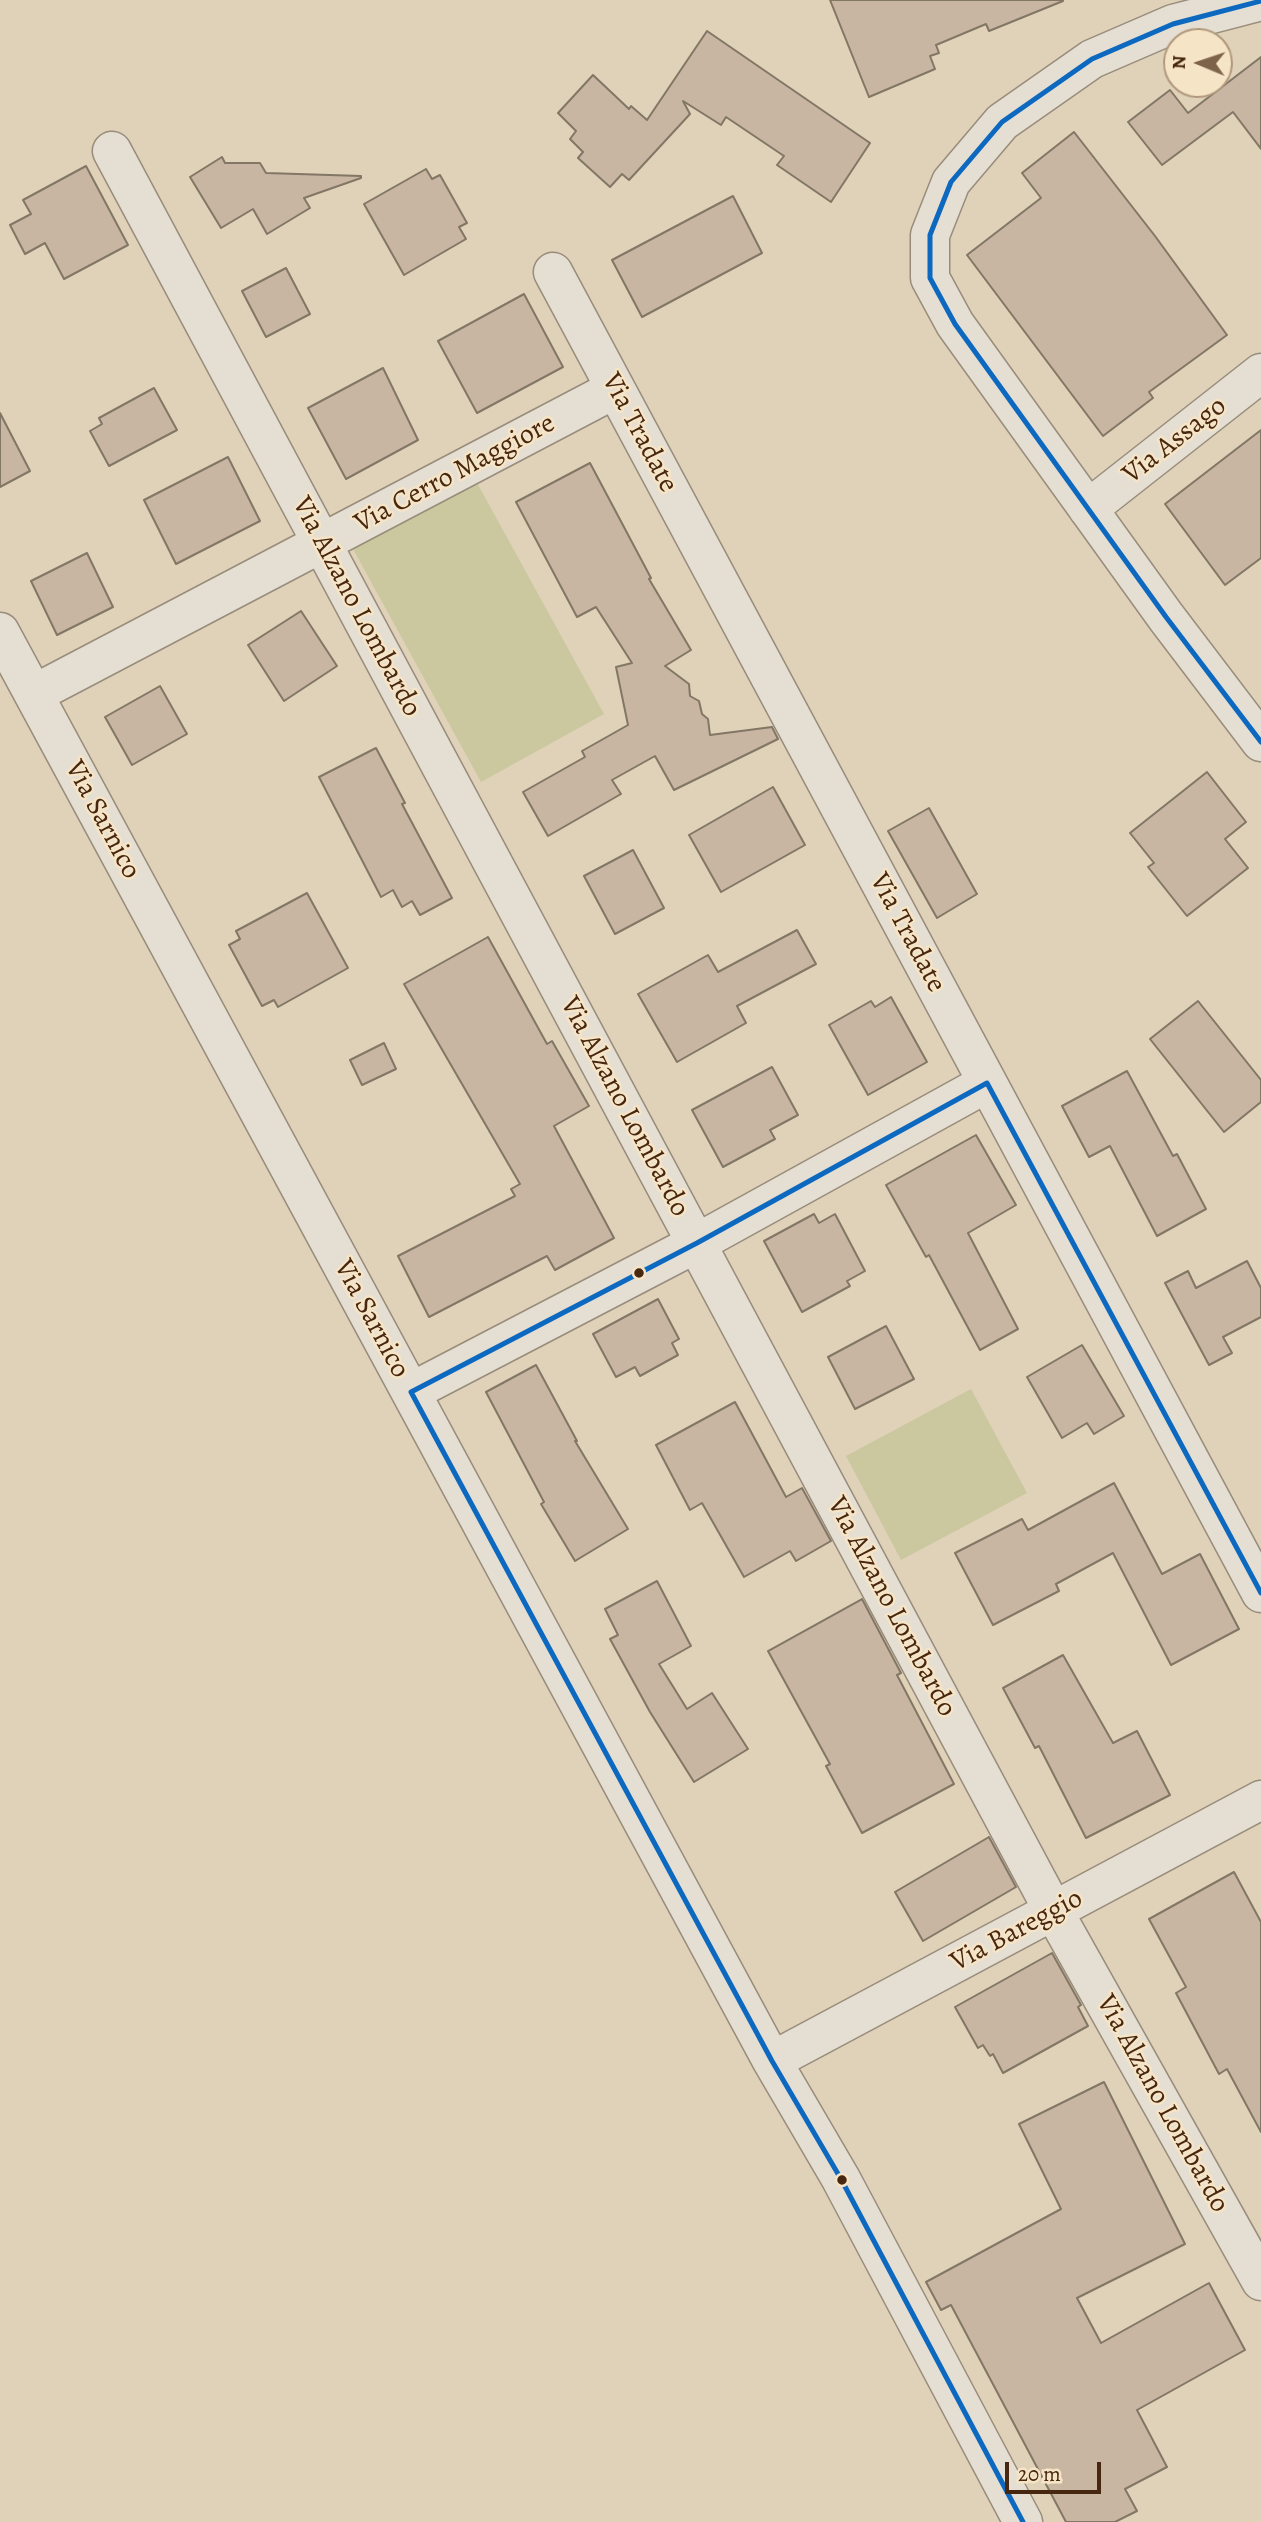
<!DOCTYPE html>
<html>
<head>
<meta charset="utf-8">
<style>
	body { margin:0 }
	#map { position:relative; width:1261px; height:2522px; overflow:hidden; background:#e0d2b9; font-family:Alegreya,serif }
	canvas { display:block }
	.north { position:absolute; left:1163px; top:28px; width:70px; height:70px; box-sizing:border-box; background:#f6e4c6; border:2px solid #b0987d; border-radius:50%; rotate:272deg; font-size:19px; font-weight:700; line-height:28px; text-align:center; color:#47270f }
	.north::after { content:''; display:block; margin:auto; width:24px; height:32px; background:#7d634a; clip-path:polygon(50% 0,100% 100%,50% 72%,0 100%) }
	.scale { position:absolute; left:1005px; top:2462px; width:96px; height:32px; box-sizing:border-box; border:4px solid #47270f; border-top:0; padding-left:9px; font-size:21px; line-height:24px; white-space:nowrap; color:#47270f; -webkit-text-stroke:5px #f6e4c6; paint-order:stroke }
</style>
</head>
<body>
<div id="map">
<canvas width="1261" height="2522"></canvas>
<div class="north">N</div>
<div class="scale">20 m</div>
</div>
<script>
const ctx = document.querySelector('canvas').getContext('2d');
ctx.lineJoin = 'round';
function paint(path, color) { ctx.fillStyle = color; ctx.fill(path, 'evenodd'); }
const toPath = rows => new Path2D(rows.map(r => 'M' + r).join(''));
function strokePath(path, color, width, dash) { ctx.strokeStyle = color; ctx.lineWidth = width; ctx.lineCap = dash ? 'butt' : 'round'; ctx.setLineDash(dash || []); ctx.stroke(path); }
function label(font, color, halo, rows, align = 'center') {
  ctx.font = font + ' Alegreya,serif'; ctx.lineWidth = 5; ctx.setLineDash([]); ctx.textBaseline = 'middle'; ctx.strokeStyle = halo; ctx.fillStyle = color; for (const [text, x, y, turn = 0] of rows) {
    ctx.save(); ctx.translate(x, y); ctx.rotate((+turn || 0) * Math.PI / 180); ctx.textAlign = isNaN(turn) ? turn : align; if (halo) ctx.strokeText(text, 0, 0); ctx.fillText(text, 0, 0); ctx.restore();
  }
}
const green = toPath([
	[476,481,604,714,481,782,353,549],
	[971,1389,1027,1493,901,1560,846,1456]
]);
const building = toPath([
	[830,0,1063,0,1063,1,989,31,986,24,936,45,939,53,930,56,935,69,869,97,830,0],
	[707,31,870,143,831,202,777,165,784,156,726,117,721,125,683,101,690,114,629,180,622,174,610,187,578,158,583,152,570,139,576,131,558,113,593,75,629,109,631,106,647,120,707,31],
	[1261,57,1261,149,1233,112,1162,165,1128,122,1170,90,1188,113,1261,57],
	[1074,132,1155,236,1227,335,1149,392,1153,398,1103,436,967,255,1041,198,1022,173,1074,132],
	[222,157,225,163,260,163,266,173,361,176,361,178,304,198,310,208,267,234,253,209,221,228,190,177,222,157],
	[86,166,128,245,64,279,45,243,25,254,10,225,31,214,23,200,86,166],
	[426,169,432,179,440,175,467,223,459,227,466,239,404,275,364,204,426,169],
	[733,196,762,253,642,317,612,260,733,196],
	[286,268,310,314,266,337,242,291,286,268],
	[524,294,563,367,477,413,438,341,524,294],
	[383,368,418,440,346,479,308,408,383,368],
	[154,388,177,430,109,466,90,431,102,424,99,418,154,388],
	[0,413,30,471,0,487,0,413],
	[1261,430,1261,558,1225,585,1165,504,1261,430],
	[228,457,260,521,176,564,144,500,228,457],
	[590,463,651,578,649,579,691,650,665,666,689,684,690,696,699,701,702,714,708,719,710,735,772,727,778,739,674,790,655,756,612,780,621,794,548,836,523,792,585,757,582,751,628,725,616,667,632,663,596,607,577,617,516,502,590,463],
	[87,553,113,607,57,635,31,581,87,553],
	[301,611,337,666,284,701,248,645,301,611],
	[160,686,187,734,132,765,105,717,160,686],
	[376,748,405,803,402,804,452,898,420,915,412,901,402,907,393,890,381,897,319,777,376,748],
	[1207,772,1246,822,1225,839,1248,868,1187,916,1148,867,1154,863,1130,833,1207,772],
	[773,787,805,845,721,892,689,835,773,787],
	[929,808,977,894,937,918,888,831,929,808],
	[633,850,664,908,615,934,584,876,633,850],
	[307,893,348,968,278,1007,274,1000,262,1006,229,945,240,939,236,931,307,893],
	[797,930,816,964,737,1006,746,1023,677,1062,638,994,708,955,718,972,797,930],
	[488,937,547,1044,552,1041,589,1106,554,1126,614,1238,555,1270,547,1256,429,1317,398,1256,515,1196,511,1189,520,1184,404,984,488,937],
	[891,997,927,1062,868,1095,829,1025,871,1001,875,1007,891,997],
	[1198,1001,1261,1080,1261,1102,1224,1132,1150,1039,1198,1001],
	[384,1043,396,1069,362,1085,350,1060,384,1043],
	[772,1067,798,1115,770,1130,775,1139,723,1167,692,1110,772,1067],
	[1127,1071,1173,1156,1177,1154,1206,1209,1157,1236,1110,1146,1089,1157,1062,1106,1127,1071],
	[976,1135,1016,1205,968,1233,1018,1329,980,1350,929,1255,926,1257,886,1185,976,1135],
	[814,1214,819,1223,835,1214,865,1271,847,1281,850,1286,802,1312,764,1241,814,1214],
	[1247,1261,1261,1288,1261,1317,1223,1337,1232,1353,1209,1365,1165,1283,1188,1271,1196,1288,1247,1261],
	[658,1299,679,1339,672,1343,678,1355,640,1376,635,1367,616,1377,593,1334,658,1299],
	[886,1326,914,1379,855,1409,828,1357,886,1326],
	[1082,1345,1124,1416,1094,1434,1087,1423,1062,1438,1027,1377,1082,1345],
	[536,1365,577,1441,575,1441,628,1529,575,1561,541,1504,544,1502,486,1392,536,1365],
	[735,1402,786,1497,802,1488,831,1541,796,1561,790,1551,744,1577,702,1503,690,1510,656,1445,735,1402],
	[1114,1483,1162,1574,1200,1554,1239,1629,1171,1665,1113,1553,1056,1584,1059,1591,993,1625,955,1553,1022,1519,1028,1530,1114,1483],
	[657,1581,691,1646,659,1664,687,1709,712,1693,748,1749,694,1782,650,1712,610,1639,618,1635,605,1609,657,1581],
	[862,1599,901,1673,897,1675,954,1784,862,1833,826,1766,830,1764,768,1651,862,1599],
	[1063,1655,1113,1743,1137,1731,1170,1795,1086,1838,1039,1746,1035,1748,1003,1688,1063,1655],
	[989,1837,1016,1887,923,1941,895,1892,989,1837],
	[1234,1872,1261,1922,1261,2132,1227,2069,1219,2074,1176,1993,1186,1987,1149,1919,1234,1872],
	[1052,1953,1081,2005,1078,2007,1088,2026,1003,2073,993,2054,990,2056,983,2045,978,2048,955,2007,1052,1953],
	[1104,2082,1185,2244,1077,2298,1101,2343,1209,2283,1245,2350,1137,2410,1167,2467,1125,2489,1137,2511,1115,2522,1066,2522,951,2305,941,2310,926,2282,1061,2209,1019,2124,1104,2082]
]);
const minor = toPath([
	[1261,1,1173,24,1092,59,1002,122,951,182,930,235,930,278,955,324,1166,617,1261,742],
	[112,151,1054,1912,1261,2281],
	[553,272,1261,1593],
	[1088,509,1261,373],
	[0,632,772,2061,841,2179,1023,2522],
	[34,694,615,389],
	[411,1392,697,1243,987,1083],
	[772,2061,1261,1800]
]);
const bus1 = toPath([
	[1261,1,1173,24,1092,59,1002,122,951,182,930,235,930,278,955,324,1166,617,1261,742],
	[1023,2522,841,2179,772,2061,411,1392,697,1243,987,1083,1261,1593]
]);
const markers = [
	[639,1273,6,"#47270f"],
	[842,2180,6,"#47270f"]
];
const streetNames = [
	["Via Tradate",639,433,62],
	["Via Assago",1175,441,-38],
	["Via Cerro Maggiore",455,474,-28],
	["Via Alzano Lombardo",356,607,62],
	["Via Sarnico",102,820,62],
	["Via Tradate",907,933,62],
	["Via Alzano Lombardo",624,1107,62],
	["Via Sarnico",371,1319,62],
	["Via Alzano Lombardo",891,1607,62],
	["Via Bareggio",1017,1931,-28],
	["Via Alzano Lombardo",1162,2104,61]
];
paint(green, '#cbc79e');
paint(building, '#c8b6a2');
strokePath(building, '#827665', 2);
strokePath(minor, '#988c7b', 41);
strokePath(minor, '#e5ded2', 38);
strokePath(bus1, '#0c69bf', 5);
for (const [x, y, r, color] of markers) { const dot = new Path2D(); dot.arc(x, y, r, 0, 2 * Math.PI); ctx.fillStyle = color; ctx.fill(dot); strokePath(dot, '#f6e4c6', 2.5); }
label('28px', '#47270f', '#f6e4c6', streetNames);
</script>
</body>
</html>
